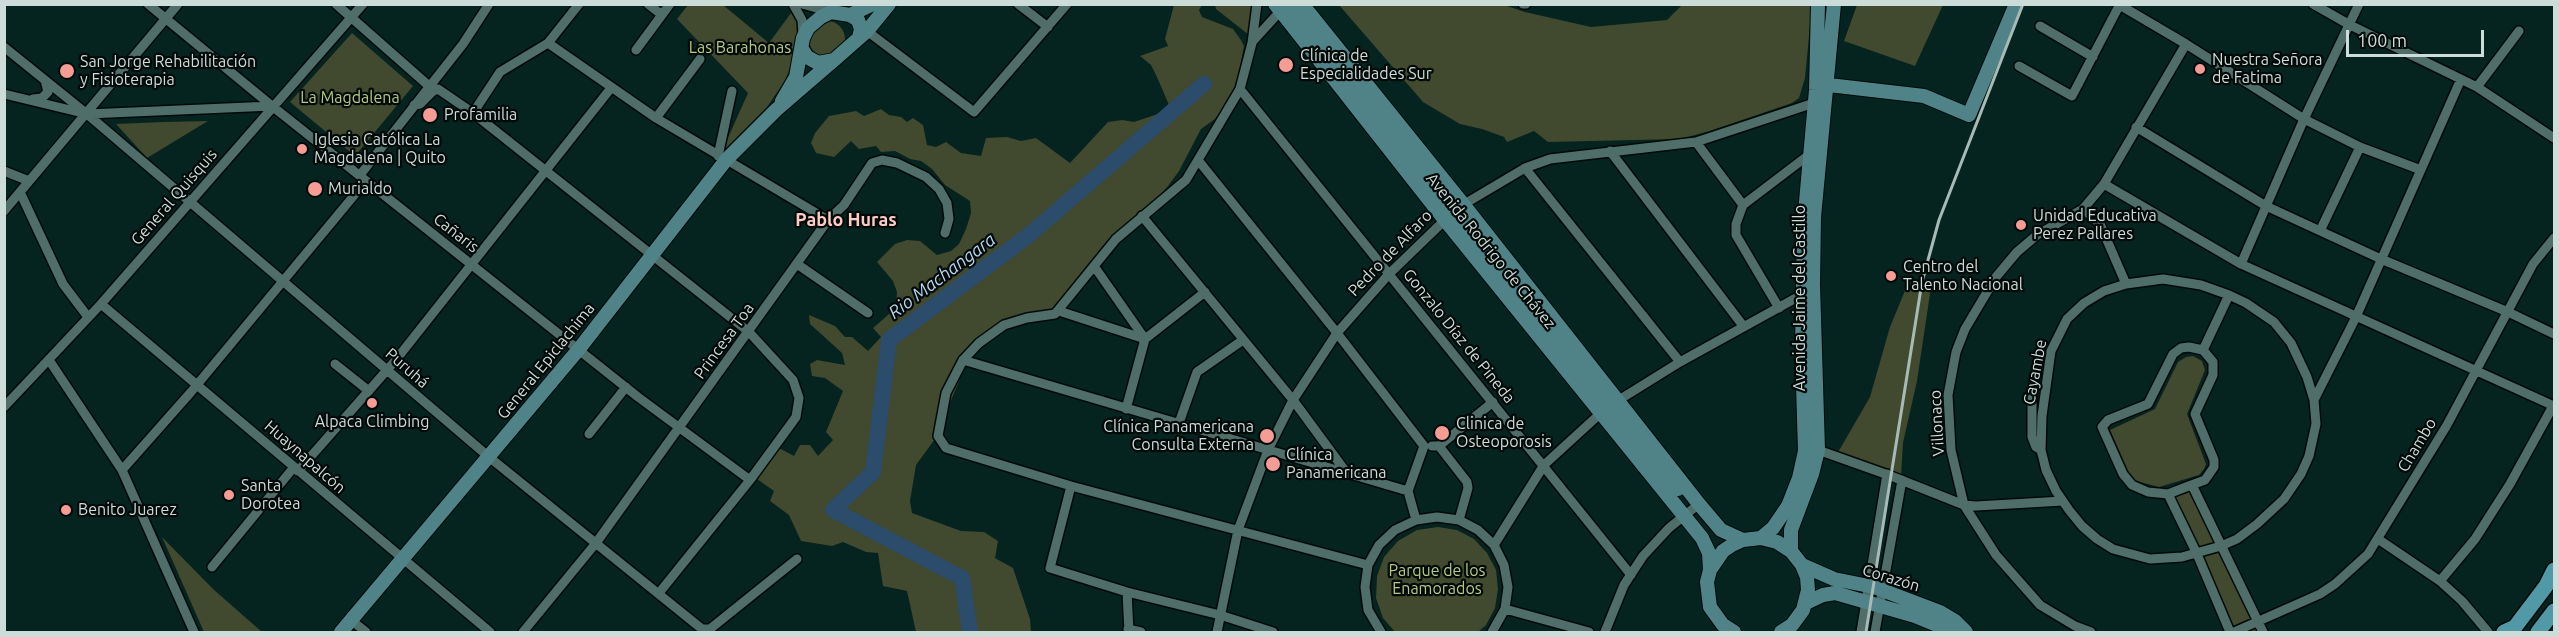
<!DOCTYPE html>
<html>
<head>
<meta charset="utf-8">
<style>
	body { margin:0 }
	#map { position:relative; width:2559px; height:637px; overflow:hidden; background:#05231f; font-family:Ubuntu,sans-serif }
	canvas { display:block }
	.frame { position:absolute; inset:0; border:6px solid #ccdcd9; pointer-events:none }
	.scale { position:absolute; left:2346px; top:30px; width:138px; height:27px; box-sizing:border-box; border:3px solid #ccdcd9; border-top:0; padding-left:8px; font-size:18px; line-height:21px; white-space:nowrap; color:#ccdcd9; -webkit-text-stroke:4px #020a08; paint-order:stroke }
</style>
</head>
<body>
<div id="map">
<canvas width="2559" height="637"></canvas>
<div class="frame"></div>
<div class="scale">100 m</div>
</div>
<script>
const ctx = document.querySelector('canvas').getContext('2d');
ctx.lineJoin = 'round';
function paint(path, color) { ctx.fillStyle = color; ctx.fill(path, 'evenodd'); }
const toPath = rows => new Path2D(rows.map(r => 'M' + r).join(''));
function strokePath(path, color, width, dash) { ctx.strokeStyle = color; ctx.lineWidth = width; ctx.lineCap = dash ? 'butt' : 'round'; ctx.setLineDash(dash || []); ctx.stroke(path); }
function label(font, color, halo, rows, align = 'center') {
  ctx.font = font + ' Ubuntu,sans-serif'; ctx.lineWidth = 4.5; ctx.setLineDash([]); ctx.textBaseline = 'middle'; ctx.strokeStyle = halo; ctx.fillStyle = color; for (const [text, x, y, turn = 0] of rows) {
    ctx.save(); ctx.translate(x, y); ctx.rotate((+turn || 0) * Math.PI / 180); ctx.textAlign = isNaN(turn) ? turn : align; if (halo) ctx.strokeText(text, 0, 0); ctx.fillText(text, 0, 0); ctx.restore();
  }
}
const green = toPath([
	[688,5,723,5,769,43,791,13,798,20,800,39,794,60,784,82,767,107,725,149,727,140,748,93,677,19],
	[1174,5,1202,5,1199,10,1202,17,1233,29,1241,40,1244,46,1237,84,1228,102,1215,119,1201,129,1179,171,1168,186,1063,306,1001,326,969,357,935,439,916,465,910,501,912,513,961,531,984,532,998,541,995,558,1013,568,1030,619,1031,632,916,632,907,591,883,586,878,553,866,552,843,542,832,546,801,541,789,515,770,501,774,491,757,479,779,448,794,456,800,445,810,445,818,456,833,440,826,432,843,391,825,378,812,376,810,364,817,360,845,365,842,353,810,324,809,315,835,326,845,337,852,337,868,351,881,337,873,328,896,308,897,292,893,281,877,262,895,244,907,240,920,241,937,255,951,251,959,244,966,229,971,213,970,201,945,185,932,169,921,161,910,159,895,151,881,152,876,146,859,149,851,141,834,157,816,153,811,143,815,133,829,116,856,111,864,116,881,109,889,115,901,117,907,122,913,118,923,125,927,145,936,147,946,142,961,153,981,156,986,138,1007,137,1021,141,1036,138,1070,163,1108,122,1122,120,1134,122,1164,112,1169,105,1157,77,1151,65,1140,56,1168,46,1165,39],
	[1215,5,1253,5,1249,35,1216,9],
	[1339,5,1504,5,1525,12,1591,27,1667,20,1682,5,1812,5,1805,78,1799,98,1792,103,1710,131,1680,139,1548,142,1534,131,1507,142,1504,137,1482,129,1460,124,1423,102],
	[1857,5,1857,4,1943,5,1915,66,1844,41],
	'809 39a18 18 0 1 1 36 0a18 18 0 1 1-36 0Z',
	[352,33,413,86,355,156,290,102],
	[208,121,147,158,116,124,163,122],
	[1909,281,1931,287,1917,381,1903,443,1901,476,1837,454,1870,397,1890,327],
	[2193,356,2202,361,2205,370,2187,414,2206,464,2204,469,2199,475,2159,487,2136,481,2127,471,2110,430,2155,409,2178,362,2186,357],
	[2192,485,2266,632,2231,632,2168,494],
	[1438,527,1457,530,1474,539,1487,553,1496,570,1498,589,1495,608,1486,625,1478,632,1395,632,1383,618,1376,598,1377,576,1384,557,1398,541,1417,530],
	[162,537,213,589,262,632,204,632]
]);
const river = toPath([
	[970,632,962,578,833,510,873,472,889,340,1029,235,1204,84]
]);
const street = toPath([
	[148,4,272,106,638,397,750,480],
	[336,4,429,86],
	[648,4,662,15],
	[793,4,802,20,803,35],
	[802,4,831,12],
	[1018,4,1048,27],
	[1257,4,1252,43,1240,89,1186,180,1116,239,1055,314,1027,318,1004,325,979,343,963,360,946,393,938,436,946,448,1071,486,1368,565],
	[1523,4,1526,4],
	[2118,4,2186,44,2304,119,2360,147,2421,170],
	[2313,4,2350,25,2477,87,2554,138],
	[2040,26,2093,57],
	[867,31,974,112,1067,4],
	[1253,41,1284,7],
	[548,43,656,118,828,220],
	[4,47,87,114,489,457,702,629,710,629,797,559],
	[636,50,670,4],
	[2019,66,2072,96,2120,4],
	[2477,87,2519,31],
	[1240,89,1631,575],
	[4,94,87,114,272,106],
	[33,99,42,98,48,92,45,80],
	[414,105,420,104,433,91,438,89,473,113,749,332,793,380,799,398,796,417,750,480,659,593],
	[473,113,500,72,548,43,579,4],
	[656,118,700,59],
	[2136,127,2266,206,2381,259,2508,312,2554,334],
	[1696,142,1743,205],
	[1610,151,1744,327],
	[718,156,732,91],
	[1198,160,1337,333,1424,446],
	[1525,168,1680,362],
	[4,171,29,181],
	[360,175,463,44,489,4],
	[2104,184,2241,264,2554,406],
	[20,192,63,284,88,317],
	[1743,205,1736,224,1736,235,1779,308],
	[1743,205,1810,154,1813,154],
	[1461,206,1525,168,1550,159,1696,142,1820,101],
	[2083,209,2100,224,2126,284],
	[4,211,178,4],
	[1142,216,1293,400,1346,472],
	[2320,231,2360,147],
	[797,264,868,313],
	[2241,264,2304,119,2359,4],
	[1094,266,1145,339],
	[2163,279,2201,285,2229,295,2246,303,2274,322,2291,343,2307,377,2314,400,2316,424,2309,456,2301,474,2284,499,2257,524,2237,539,2221,546,2182,557,2150,559,2113,549,2097,539,2082,526,2069,510,2056,491,2046,470,2041,450,2042,416,2051,351,2067,319,2084,303,2104,291,2126,284,2163,279],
	[101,304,490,632],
	[1059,311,1145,339],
	[2189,347,2203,350,2213,362,2213,375,2195,414,2214,460,2214,467,2205,480,2186,487,2168,494,2148,492,2132,485,2123,474,2102,427,2108,420,2148,404,2173,354,2181,348,2189,347],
	[2203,350,2229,295],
	[49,360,122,470,194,632],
	[963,360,1408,491],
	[335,364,369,391],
	[2032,389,2032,437,2036,447,2041,450],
	[2314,400,2356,317,2461,79],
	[1614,403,1680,362,1805,293],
	[4,407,101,304,363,4],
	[1126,409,1145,339,1205,292],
	[1179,423,1197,372,1243,340],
	[589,434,626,387],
	[1432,446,1439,446,1493,402],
	[1439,446,1467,482,1468,488,1459,520],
	[1818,450,1891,476,1964,505,1976,506,2063,501],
	[122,470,191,392,366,181],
	[298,471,395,361,611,88],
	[2192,485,2263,632],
	[1071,486,1050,568,1127,592,1220,615,1273,632],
	[2168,494,2197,554,2230,632],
	[1416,520,1408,491,1424,446],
	[2378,539,2440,581,2462,601,2488,632],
	[1494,545,1544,465,1603,411],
	[212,567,294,467],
	[2440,581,2475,539,2510,484,2553,406],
	[1127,592,1129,632],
	[1505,609,1589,632],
	[351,620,366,632],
	[1128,629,1141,632],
	[523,632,596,543,828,220,844,205,872,163,882,160,897,163,926,177,939,189,947,203,949,219,945,233],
	[1217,632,1238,530,1268,450,1293,400,1337,333,1389,274,1448,217],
	[1381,632,1368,610,1365,587,1368,565,1379,545,1395,530,1416,520,1437,517,1459,520,1478,530,1494,545,1504,565,1508,587,1505,609,1492,632],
	[1605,632,1624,585,1643,556,1669,528,1699,504],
	[1861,632,1887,474],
	[1875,632,1902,480],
	[2091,632,2075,626,2040,605,1996,555,1964,505,1951,450,1948,395,1956,352,1965,329,1996,277,2017,252,2037,235,2083,209,2104,184,2186,44],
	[2234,632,2320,594,2335,584,2368,554,2447,425,2533,264,2554,238]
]);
const secondary = toPath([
	[1275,4,1444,219,1702,538,1709,553,1710,570],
	[1289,4,1328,57,1672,484,1678,489],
	[1302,4,1463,204,1699,504,1721,530,1743,540],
	[850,15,873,4],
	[802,49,807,57,818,63,834,60,867,31,889,4],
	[1820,84,1924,96,1969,115,2016,4],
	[782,101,796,77,803,38,808,28,821,17,831,12,850,15,858,20,861,29,859,38],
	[1761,538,1773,528,1788,506,1799,478,1805,451,1802,351,1804,224,1816,90,1818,4],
	[1791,551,1791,530,1812,474,1818,450,1813,285,1814,217,1834,4],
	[1802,565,1834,579,1874,587,1940,612,1955,621,1966,632],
	[1806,603,1823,595,1835,593,1915,616,1954,632],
	[341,632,579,349,726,160,776,110,834,60],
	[1734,632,1723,625,1710,607,1707,582,1710,570,1723,551,1732,545,1743,540,1761,538,1777,542,1791,551,1802,565,1807,577,1808,590,1803,610,1792,625,1781,632]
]);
const primary = toPath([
	[2504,632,2515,627,2546,586,2554,570],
	[2538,632,2554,611]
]);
const rail = toPath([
	[1866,632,1922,282,1939,220,2023,4]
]);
const markers = [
	[1286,65,8,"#f59c95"],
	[2200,69,6,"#f59c95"],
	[67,71,8,"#f59c95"],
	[430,115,8,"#f59c95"],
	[302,149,6,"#f59c95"],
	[315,189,8,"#f59c95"],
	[2021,225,6,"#f59c95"],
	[1891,276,6,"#f59c95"],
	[372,403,6,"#f59c95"],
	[1442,433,8,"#f59c95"],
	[1267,436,8,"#f59c95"],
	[1273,464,8,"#f59c95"],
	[229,495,6,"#f59c95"],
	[66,510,6,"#f59c95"]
];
const parkNames = [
	["Las Barahonas",740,48],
	["La Magdalena",350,98],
	["Parque de los",1437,571],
	["Enamorados",1437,589]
];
const poiNames = [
	["Clínica de",1300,56],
	["Especialidades Sur",1300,74],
	["Nuestra Señora",2212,60],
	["de Fatima",2212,78],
	["San Jorge Rehabilitación",80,62],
	["y Fisioterapia",80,80],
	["Profamilia",444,115],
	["Iglesia Católica La",314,140],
	["Magdalena | Quito",314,158],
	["Murialdo",328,189],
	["Unidad Educativa",2033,216],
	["Perez Pallares",2033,234],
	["Centro del",1903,267],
	["Talento Nacional",1903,285],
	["Alpaca Climbing",372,422,"center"],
	["Clinica de",1456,424],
	["Osteoporosis",1456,442],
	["Clínica Panamericana",1254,427,"right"],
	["Consulta Externa",1254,445,"right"],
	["Clínica",1286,455],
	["Panamericana",1286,473],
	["Santa",241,486],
	["Dorotea",241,504],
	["Benito Juarez",78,510]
];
const streetNames = [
	["General Quisquis",174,197,-49],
	["Cañaris",456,233,38],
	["Avenida Rodrigo de Chávez",1491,251,51],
	["Pedro de Alfaro",1390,253,-46],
	["Avenida Jaime del Castillo",1800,298,-90],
	["Gonzalo Díaz de Pineda",1459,336,51],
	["Princesa Toa",724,341,-54],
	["General Epiclachima",546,361,-51],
	["Puruhá",407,368,41],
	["Cayambe",2035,372,-79],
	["Villonaco",1937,423,-93],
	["Chambo",2417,445,-59],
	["Huaynapalcón",305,457,41],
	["Corazón",1891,578,17]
];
const neighbourhoodNames = [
	["Pablo Huras",846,220]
];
const waterNames = [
	["Rio Machangara",942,276,-37]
];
paint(green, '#41492e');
strokePath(river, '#2c4c6b', 16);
strokePath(street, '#000b09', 12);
strokePath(secondary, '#000b09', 16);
strokePath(primary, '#000b09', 18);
strokePath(street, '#4f6d69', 9);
strokePath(secondary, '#508388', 14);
strokePath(primary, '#5199a7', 15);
strokePath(rail, '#a7bab6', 3);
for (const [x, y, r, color] of markers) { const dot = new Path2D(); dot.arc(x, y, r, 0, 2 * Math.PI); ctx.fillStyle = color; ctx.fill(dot); strokePath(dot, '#020a08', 2); }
label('16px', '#b6c983', '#020a08', parkNames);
label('16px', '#ccdcd9', '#020a08', poiNames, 'left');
label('16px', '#ccdcd9', '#020a08', streetNames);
label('bold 18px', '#fecac5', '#020a08', neighbourhoodNames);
label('italic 18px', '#b5d5f6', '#020a08', waterNames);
</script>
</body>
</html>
